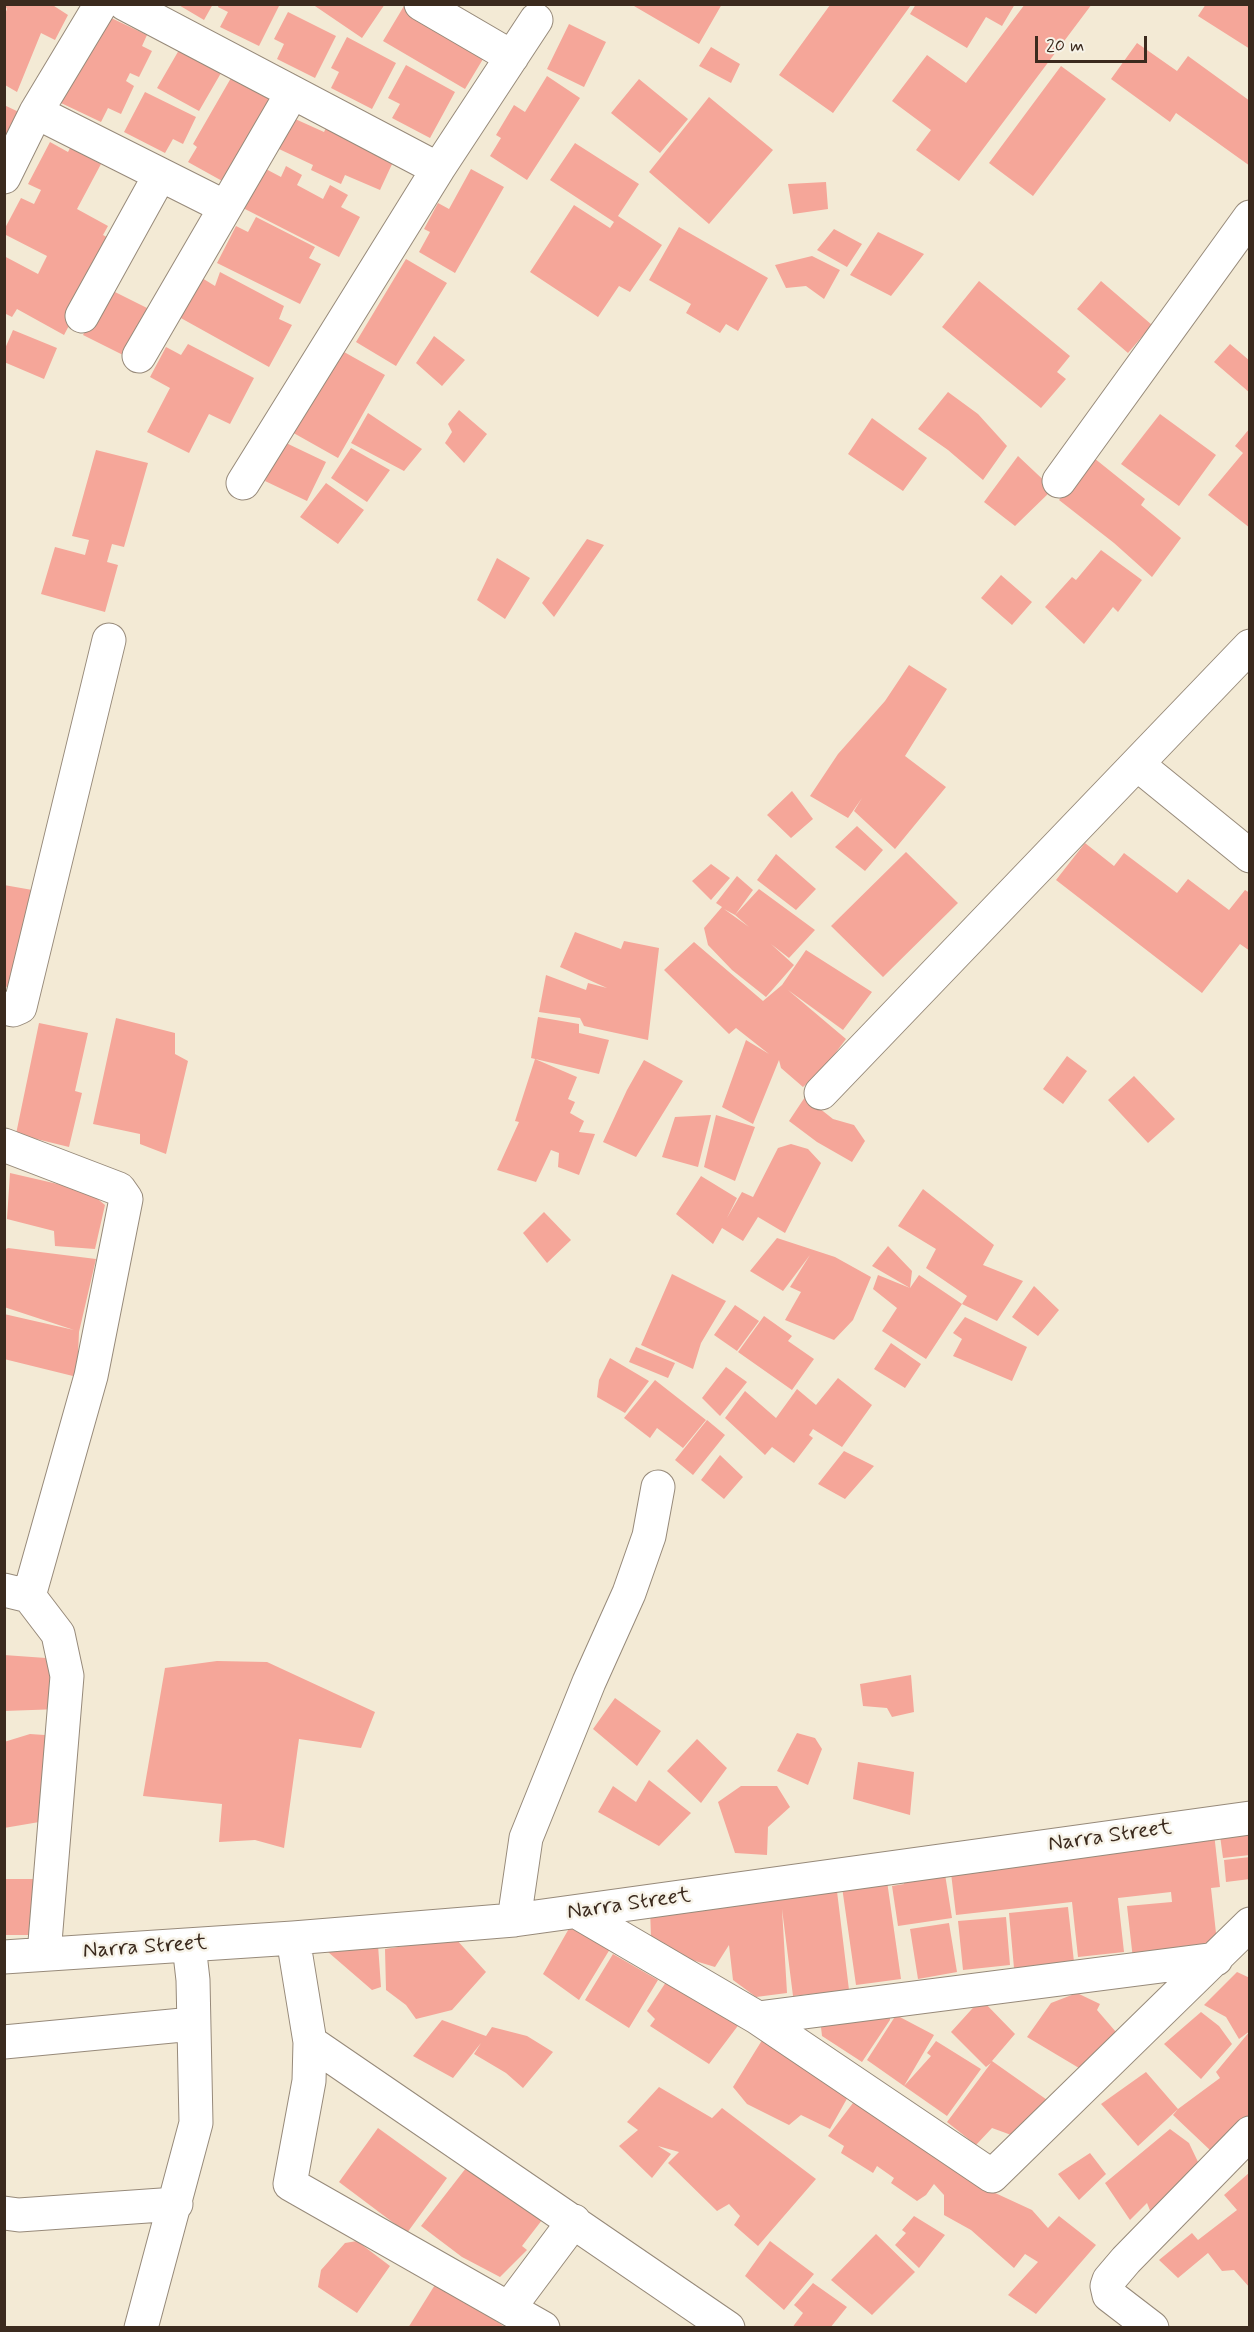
<!DOCTYPE html>
<html>
<head>
<meta charset="utf-8">
<style>
	body { margin:0 }
	#map { position:relative; width:1254px; height:2332px; overflow:hidden; background:#f3ead5; font-family:Mynerve,sans-serif }
	canvas { display:block }
	.frame { position:absolute; inset:0; border:6px solid #3b2a1e; pointer-events:none }
	.scale { position:absolute; left:1035px; top:36px; width:112px; height:27px; box-sizing:border-box; border:3px solid #3b2a1e; border-top:0; padding-left:8px; font-size:18px; line-height:21px; white-space:nowrap; color:#3b2a1e; -webkit-text-stroke:4px #f7f3e8; paint-order:stroke }
</style>
</head>
<body>
<div id="map">
<canvas width="1254" height="2332"></canvas>
<div class="frame"></div>
<div class="scale">20 m</div>
</div>
<script>
const ctx = document.querySelector('canvas').getContext('2d');
ctx.lineJoin = 'round';
function paint(path, color) { ctx.fillStyle = color; ctx.fill(path, 'evenodd'); }
const toPath = rows => new Path2D(rows.map(r => 'M' + r).join(''));
function strokePath(path, color, width, dash) { ctx.strokeStyle = color; ctx.lineWidth = width; ctx.lineCap = dash ? 'butt' : 'round'; ctx.setLineDash(dash || []); ctx.stroke(path); }
function label(font, color, halo, rows, align = 'center') {
  ctx.font = font + ' Mynerve,sans-serif'; ctx.lineWidth = 5; ctx.setLineDash([]); ctx.textBaseline = 'middle'; ctx.strokeStyle = halo; ctx.fillStyle = color; for (const [text, x, y, turn = 0] of rows) {
    ctx.save(); ctx.translate(x, y); ctx.rotate((+turn || 0) * Math.PI / 180); ctx.textAlign = isNaN(turn) ? turn : align; if (halo) ctx.strokeText(text, 0, 0); ctx.fillText(text, 0, 0); ctx.restore();
  }
}
const building = toPath([
	[4,4,51,4,68,15,55,40,41,33,17,92,5,85,5,14,7,9],
	[177,4,213,4,204,20],
	[219,4,280,4,259,46,220,27,228,12,218,7],
	[312,4,385,4,362,38],
	[635,4,722,4,699,44,634,6],
	[916,4,1015,4,1002,26,986,17,967,48,910,14],
	[1025,4,1092,4,959,181,916,150,931,130,892,101,927,55,966,83],
	[1206,4,1250,4,1250,49,1198,16],
	[830,5,911,5,833,113,779,75],
	[404,6,486,54,465,89,383,41],
	[288,12,336,36,315,78,277,59,284,44,274,39],
	[105,15,147,35,142,46,152,51,139,77,130,73,126,81,134,86,121,114,108,108,101,122,61,103],
	[569,24,606,42,584,87,547,69],
	[347,37,396,63,372,109,331,88,339,72,331,68],
	[1137,43,1177,71,1188,56,1250,101,1250,166,1176,113,1170,122,1111,79],
	[711,47,740,64,731,83,699,66],
	[179,50,221,73,199,111,157,88],
	[406,65,455,92,430,138,392,118,400,104,388,98],
	[1061,66,1106,99,1033,196,989,163],
	[235,71,284,99,233,187,188,162,197,147,193,144],
	[547,76,580,98,527,180,490,156,501,138,496,135,514,105,525,112],
	[639,79,688,119,660,153,611,113],
	[145,92,196,117,183,144,173,139,165,153,124,132],
	[709,97,773,150,709,224,649,172],
	[4,105,21,113,4,148],
	[293,118,324,132,328,124,365,141,362,148,393,162,380,190,345,175,341,184,311,170,313,165,279,149],
	[75,138,95,148,90,158,101,164,77,209,108,226,103,235,114,241,64,335,17,309,12,317,4,313,4,256,38,274,47,256,4,234,4,230,21,198,34,204,41,190,28,184,50,142,68,152],
	[575,143,639,184,618,216,662,245,630,292,619,286,598,317,530,272,574,205,610,228,614,222,550,180],
	[286,166,302,175,297,185,323,199,330,185,348,195,341,207,360,217,339,257,243,208,264,168,281,177],
	[471,169,504,187,455,273,419,252,430,232,424,229,438,203,449,209],
	[826,182,828,209,793,214,788,184],
	[256,217,315,247,309,258,321,264,300,304,217,263,236,226,248,232],
	[679,227,768,278,738,331,726,324,720,333,686,313,691,304,649,280],
	[834,229,862,244,847,267,817,250],
	[878,232,924,254,891,296,850,275],
	[812,256,840,270,824,299,806,286,786,288,775,265],
	[406,259,447,283,396,366,356,342],
	[220,272,284,306,279,319,292,325,269,367,179,317,202,278,215,286],
	[979,281,1070,356,1057,372,1066,379,1041,408,942,327],
	[1101,281,1152,325,1128,353,1077,309],
	[107,288,149,309,125,356,83,335],
	[13,330,57,348,44,379,4,362,4,351],
	[434,336,465,360,442,386,416,363],
	[188,344,254,378,230,424,209,414,189,453,147,432,170,388,150,377,166,347,181,355],
	[1230,344,1250,361,1250,393,1214,362],
	[337,348,385,375,338,458,290,431],
	[948,392,978,414,1007,446,983,480,948,450,918,429],
	[459,410,487,434,464,463,445,443,452,432,448,424],
	[368,413,422,449,404,471,351,443],
	[1160,414,1216,455,1179,506,1121,464],
	[872,418,927,458,903,491,848,454],
	[1250,428,1250,528,1208,495,1243,453,1235,446],
	[284,442,326,462,307,501,265,481],
	[351,448,390,470,367,502,331,478],
	[96,450,148,463,124,547,112,544,107,562,118,565,105,612,41,594,55,547,85,555,89,540,72,536],
	[1018,456,1053,489,1015,526,984,502],
	[1094,458,1145,499,1141,505,1181,538,1152,577,1114,543,1059,500],
	[326,483,364,510,338,544,300,517],
	[587,539,604,545,554,617,542,603],
	[1101,550,1142,580,1118,612,1113,607,1084,644,1045,607,1072,577,1076,580],
	[497,558,530,578,505,619,477,600],
	[1001,575,1032,602,1012,625,981,598],
	[909,665,947,689,905,756,946,787,895,849,854,811,862,798,848,818,810,796,838,754,885,701],
	[792,791,813,819,791,838,767,815],
	[857,826,883,850,865,871,835,847],
	[1085,843,1114,866,1124,853,1177,893,1188,879,1229,910,1245,890,1250,893,1250,951,1240,944,1202,993,1056,880],
	[906,852,958,903,883,977,831,926],
	[776,854,816,889,796,910,757,880],
	[711,864,730,878,711,900,692,881],
	[737,876,753,890,735,915,724,909,749,927,735,915,759,889,815,930,789,958,771,944,794,965,766,997,732,970,708,945,704,928,722,907,716,903],
	[4,885,38,891,17,990,4,986],
	[575,932,621,949,624,941,659,948,648,1040,584,1026,580,1018,539,1012,546,975,586,990,588,983,607,988,560,967],
	[694,942,763,1001,782,985,806,950,872,992,843,1030,788,990,846,1039,825,1067,803,1087,781,1068,779,1060,753,1124,722,1107,746,1040,769,1054,736,1028,729,1034,664,970],
	[538,1017,579,1024,579,1033,609,1040,599,1074,531,1058],
	[116,1018,175,1033,175,1054,188,1061,166,1154,140,1144,140,1134,93,1124],
	[39,1023,88,1033,75,1091,82,1093,69,1147,16,1134],
	[1067,1056,1087,1071,1063,1104,1043,1089],
	[535,1059,577,1077,568,1099,575,1102,570,1113,584,1121,579,1132,595,1134,579,1175,558,1167,559,1153,551,1150,536,1182,497,1170,519,1122,515,1121],
	[644,1060,683,1081,636,1157,603,1142,627,1090],
	[1134,1076,1175,1119,1148,1143,1108,1100],
	[805,1097,833,1119,854,1125,865,1141,852,1162,817,1142,789,1121],
	[711,1115,698,1167,662,1157,675,1117],
	[716,1115,755,1127,735,1181,704,1167],
	[791,1144,808,1149,821,1163,785,1233,758,1217,743,1241,722,1228,713,1244,676,1214,701,1176,737,1198,727,1218,742,1192,753,1197,778,1148],
	[10,1173,88,1191,105,1205,95,1249,55,1246,54,1231,7,1219],
	[923,1189,994,1245,983,1265,1023,1281,997,1321,962,1304,967,1296,926,1268,936,1249,898,1226],
	[544,1212,571,1240,547,1263,523,1233],
	[777,1238,835,1257,871,1277,853,1320,834,1340,785,1320,801,1292,790,1287,810,1255,783,1291,750,1271],
	[888,1246,912,1271,910,1288,872,1266],
	[8,1248,96,1259,79,1332,77,1377,4,1359,4,1314,74,1330,4,1307,4,1250],
	[672,1274,726,1301,701,1343,693,1369,641,1345],
	[878,1275,910,1288,919,1275,962,1304,926,1359,882,1331,897,1308,873,1289],
	[1034,1286,1059,1310,1038,1336,1012,1317],
	[735,1305,759,1321,737,1351,714,1335],
	[764,1316,792,1336,788,1341,814,1359,792,1390,738,1352],
	[965,1317,1027,1347,1012,1381,953,1356,962,1339,953,1333],
	[891,1343,921,1364,905,1388,874,1369],
	[636,1347,675,1363,668,1378,629,1362],
	[610,1358,649,1381,625,1413,597,1397,599,1380],
	[726,1367,747,1382,720,1416,702,1398],
	[838,1378,872,1405,842,1447,813,1429,809,1435,813,1438,794,1463,772,1447,765,1455,725,1418,745,1391,776,1418,797,1389,816,1405],
	[655,1380,706,1420,683,1448,657,1428,650,1438,624,1418],
	[707,1420,725,1435,693,1475,675,1460],
	[844,1451,874,1466,845,1499,818,1484],
	[720,1455,743,1477,724,1499,701,1480],
	[4,1655,60,1659,60,1709,4,1711],
	[217,1661,267,1662,375,1712,361,1748,299,1739,284,1848,255,1840,219,1842,222,1804,143,1796,165,1668],
	[911,1675,914,1712,892,1717,887,1708,863,1706,860,1684],
	[615,1698,661,1731,637,1766,593,1729],
	[797,1733,815,1738,822,1749,808,1785,777,1771],
	[30,1734,59,1736,51,1820,4,1828,4,1742],
	[697,1739,727,1768,701,1803,667,1771],
	[858,1762,914,1772,910,1815,853,1799],
	[649,1780,691,1813,659,1846,598,1812,613,1786,636,1802],
	[741,1786,777,1786,790,1807,768,1827,767,1855,735,1853,718,1802],
	[1250,1824,1250,1855,1223,1858,1219,1828],
	[1214,1833,1220,1887,1211,1888,1217,1942,1177,1947,1178,1954,1133,1959,1127,1906,1172,1902,1171,1892,1118,1898,1124,1952,1078,1957,1072,1902,956,1915,951,1873],
	[1250,1857,1250,1879,1226,1882,1224,1860],
	[944,1868,952,1918,898,1926,892,1886,904,1884,903,1875],
	[4,1879,38,1879,33,1935,4,1935],
	[887,1881,901,1979,856,1985,842,1887],
	[836,1883,849,1990,793,1996,782,1909,787,1993,756,1997,733,1980,729,1945,715,1967,682,1957,651,1938,650,1908],
	[1068,1907,1074,1962,1014,1968,1009,1913],
	[1006,1917,1010,1965,963,1970,958,1921],
	[949,1923,957,1972,918,1979,910,1929],
	[571,1925,610,1949,579,2000,543,1974],
	[455,1938,486,1972,452,2010,416,2019,406,2005,386,1990,385,1949],
	[378,1945,381,1987,372,1990,328,1952],
	[613,1954,658,1980,629,2028,585,2000],
	[1237,1972,1250,1978,1250,2031,1239,2039,1226,2017,1204,2005],
	[668,1979,740,2023,709,2064,650,2026,655,2019,647,2011],
	[1077,1993,1100,2004,1097,2010,1116,2032,1084,2071,1027,2037,1051,2003],
	[981,1999,1015,2034,992,2061,1050,2102,1014,2136,992,2128,976,2145,947,2122,991,2063,986,2067,951,2032],
	[1201,2012,1219,2026,1232,2044,1201,2079,1164,2044],
	[890,2013,890,2020,862,2062,822,2036,821,2027],
	[896,2015,934,2035,904,2086,867,2060],
	[442,2020,486,2036,492,2027,527,2036,553,2052,523,2088,506,2073,474,2054,481,2043,453,2078,413,2056],
	[1250,2031,1250,2116,1211,2151,1173,2115,1178,2109,1138,2146,1101,2104,1146,2072,1178,2109,1220,2078,1216,2072],
	[764,2037,849,2095,830,2129,801,2115,789,2125,747,2104,733,2087],
	[936,2041,981,2069,947,2116,904,2086,931,2056,927,2053],
	[659,2087,712,2118,722,2108,816,2179,758,2246,734,2225,740,2216,729,2204,717,2211,668,2163,679,2152,658,2146,671,2154,652,2178,619,2146,638,2130,627,2122],
	[856,2099,993,2192,1032,2210,1048,2228,1059,2216,1096,2245,1036,2314,1008,2295,1038,2262,1025,2254,1014,2268,971,2230,944,2215,944,2195,934,2184,926,2195,917,2201,891,2183,894,2178,877,2166,873,2173,841,2153,844,2146,828,2136],
	[378,2128,447,2178,407,2233,339,2182],
	[1170,2129,1189,2143,1199,2164,1151,2213,1147,2203,1130,2220,1105,2183],
	[1090,2153,1106,2174,1079,2200,1058,2174],
	[466,2168,542,2220,522,2246,527,2250,500,2277,462,2257,421,2226],
	[1250,2172,1250,2288,1234,2270,1222,2271,1208,2253,1178,2278,1159,2260,1192,2233,1198,2240,1237,2210,1224,2195],
	[914,2216,945,2235,919,2268,895,2245,906,2233,902,2230],
	[876,2234,915,2272,872,2315,831,2280],
	[357,2241,390,2266,357,2313,318,2287,321,2270,345,2243],
	[770,2241,814,2274,784,2310,745,2276],
	[438,2280,492,2318,506,2328,408,2328],
	[813,2283,847,2307,830,2328,792,2328,803,2313,794,2305]
]);
const minor = toPath([
	[125,4,438,169],
	[421,4,512,57],
	[36,112,225,207],
	[4,177,36,112,101,4],
	[82,316,160,175],
	[139,356,292,93],
	[1059,481,1250,217],
	[243,483,438,169,536,20],
	[1137,764,1250,856],
	[4,1008,13,1010,20,1007,109,640],
	[821,1093,1250,646],
	[4,1145,119,1189,126,1199,91,1376,29,1596],
	[4,1590,29,1596,58,1634,67,1676,44,1954],
	[577,1912,758,2018,992,2176,1250,1924],
	[514,1920,526,1838,589,1682,629,1593,649,1536,658,1487],
	[293,1938,310,2042,309,2081,290,2184,543,2328],
	[4,1957,293,1938,514,1920,1250,1818],
	[758,2018,1216,1959],
	[4,2042,193,2024],
	[310,2042,728,2328],
	[4,2213,19,2215,176,2204],
	[509,2308,574,2221],
	[141,2328,196,2123,193,1980,189,1945],
	[1152,2328,1109,2295,1107,2286,1109,2280,1126,2260,1250,2133]
]);
const streetNames = [
	["Narra Street",1110,1837,-8],
	["Narra Street",629,1905,-8],
	["Narra Street",145,1948,-4]
];
paint(building, '#f5a699');
strokePath(minor, '#978a7a', 35);
strokePath(minor, '#fff', 33);
label('22px', '#3b2a1e', '#f7f3e8', streetNames);
</script>
</body>
</html>
